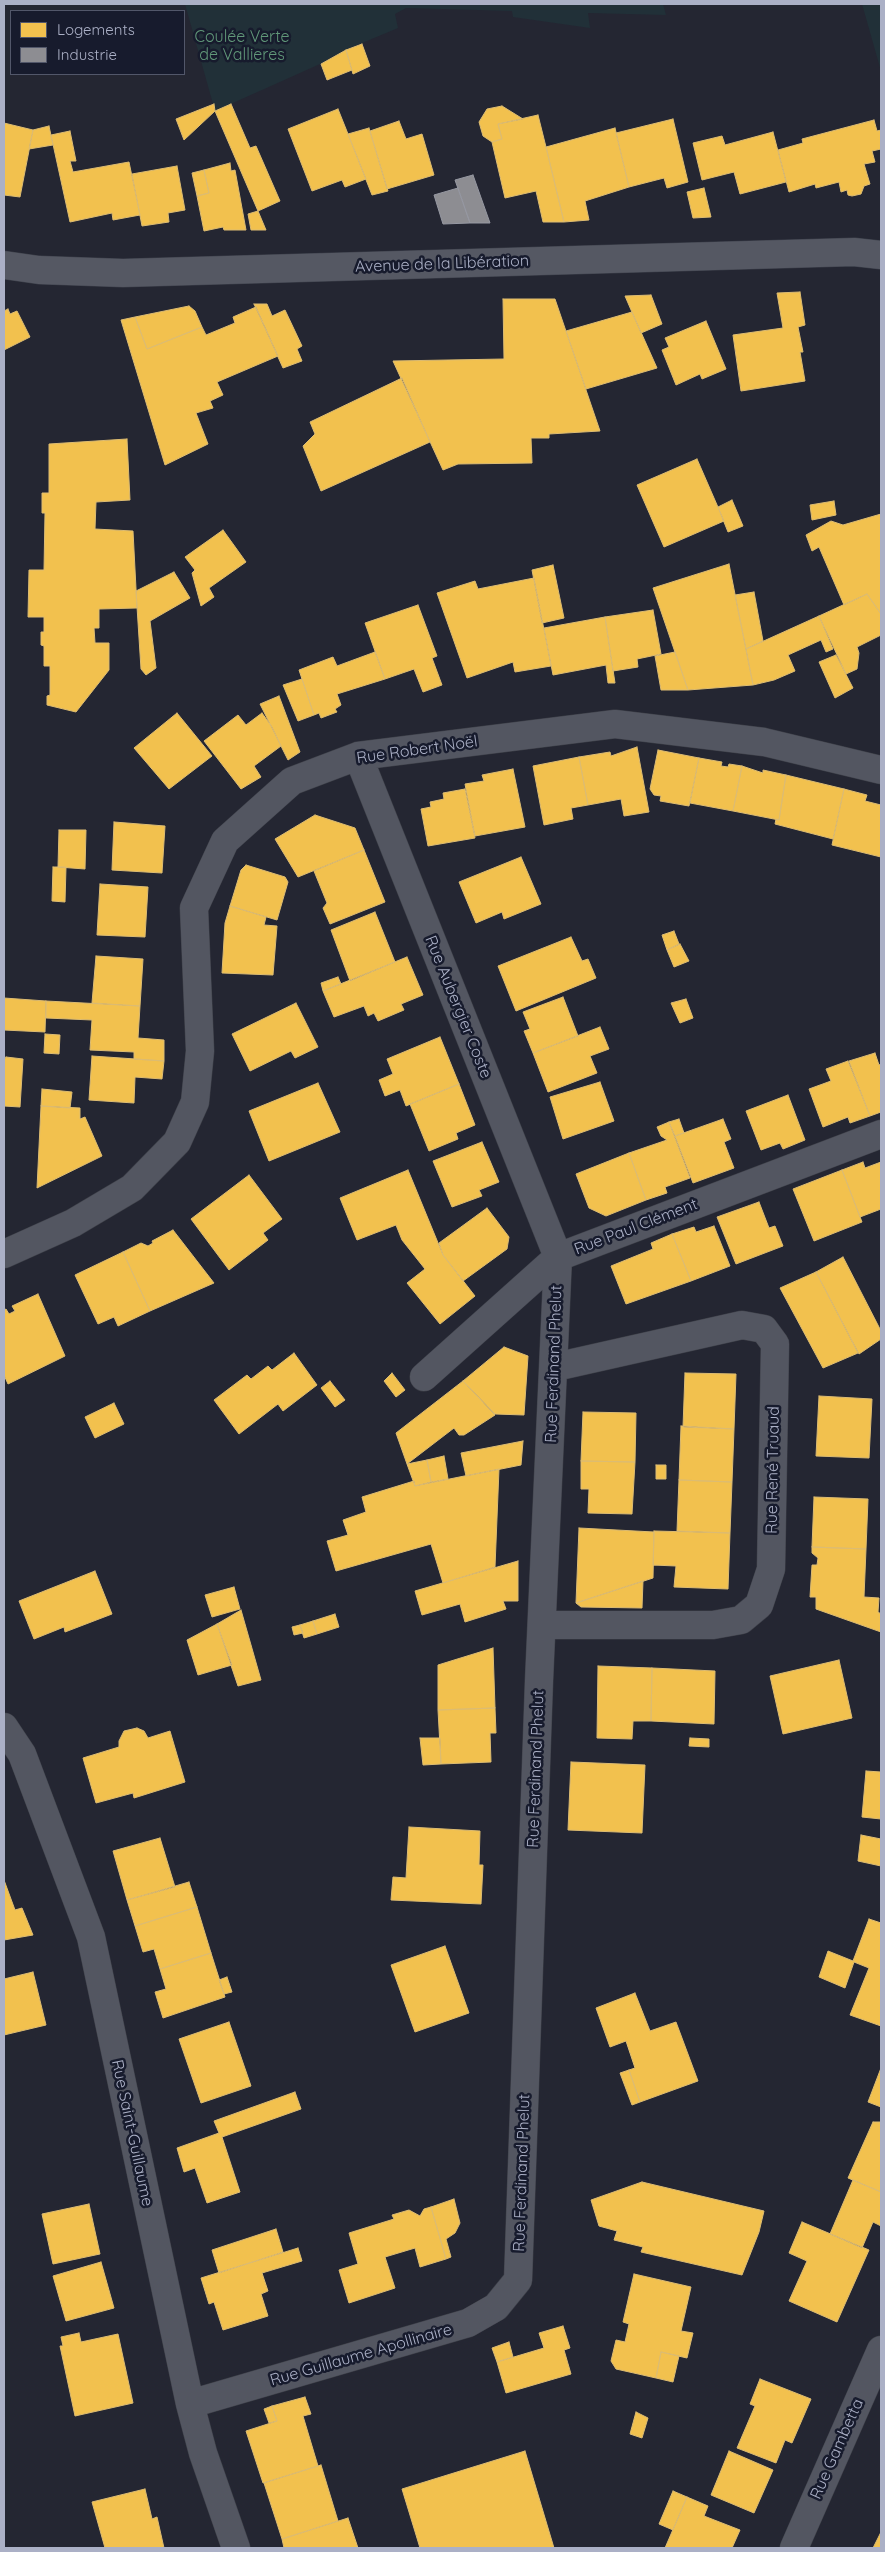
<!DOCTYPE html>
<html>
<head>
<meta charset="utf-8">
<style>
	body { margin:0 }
	#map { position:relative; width:885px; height:2552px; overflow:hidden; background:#242632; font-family:Quicksand,sans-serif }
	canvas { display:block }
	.frame { position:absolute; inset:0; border:5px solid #abb0c6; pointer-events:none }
	.legend { position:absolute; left:10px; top:10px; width:175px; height:65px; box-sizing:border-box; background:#171b2d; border:1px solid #52576a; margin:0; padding:6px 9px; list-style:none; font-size:15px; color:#abb0c6 }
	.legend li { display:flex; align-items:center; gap:10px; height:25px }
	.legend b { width:25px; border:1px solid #52576a }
</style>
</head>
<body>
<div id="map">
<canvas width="885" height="2552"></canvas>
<div class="frame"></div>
<ul class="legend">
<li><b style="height:14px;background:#f2c14e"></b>Logements</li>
<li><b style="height:14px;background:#8d8d92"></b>Industrie</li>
</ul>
</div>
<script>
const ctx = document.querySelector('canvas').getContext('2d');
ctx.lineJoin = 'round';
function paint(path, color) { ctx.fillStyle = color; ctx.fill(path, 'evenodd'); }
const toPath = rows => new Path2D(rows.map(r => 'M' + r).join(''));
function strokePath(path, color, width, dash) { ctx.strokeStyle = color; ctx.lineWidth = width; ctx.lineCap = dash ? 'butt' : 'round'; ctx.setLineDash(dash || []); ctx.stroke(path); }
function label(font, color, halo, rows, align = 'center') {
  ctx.font = font + ' Quicksand,sans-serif'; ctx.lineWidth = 5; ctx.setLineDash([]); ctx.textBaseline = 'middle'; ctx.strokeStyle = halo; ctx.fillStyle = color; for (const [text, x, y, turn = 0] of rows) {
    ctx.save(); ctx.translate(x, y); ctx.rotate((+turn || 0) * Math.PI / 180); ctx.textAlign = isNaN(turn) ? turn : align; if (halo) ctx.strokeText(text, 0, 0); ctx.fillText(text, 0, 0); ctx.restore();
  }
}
const green = toPath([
	[185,4,663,4,666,15,588,13,590,28,513,17,512,11,406,8,395,14,398,28,343,51,320,64,215,111],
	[862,4,881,4,881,71]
]);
const homes = toPath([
	[362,44,370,66,353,74,346,50,362,44],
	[346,50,352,70,327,80,321,64,346,50],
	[214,104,215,111,184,140,176,119,214,104],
	[231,104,250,148,256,146,280,201,258,211,215,111,231,104],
	[502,106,523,119,498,124,502,139,492,142,483,136,479,122,487,109,502,106],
	[338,109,366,179,345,187,342,180,312,191,288,129,338,109],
	[538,115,546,147,564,222,543,222,536,191,505,198,492,142,502,139,498,124,538,115],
	[673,119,688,182,667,188,664,178,629,187,616,133,673,119],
	[874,120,877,131,881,130,881,149,872,151,875,162,864,164,870,184,864,186,861,194,852,196,848,195,847,190,841,192,839,182,816,188,815,184,789,192,778,150,803,143,802,139,874,120],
	[399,121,406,139,422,134,434,175,387,189,370,131,399,121],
	[4,123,33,130,20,197,4,195,4,123],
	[49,126,53,145,29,149,33,130,49,126],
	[369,128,388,191,372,195,348,134,369,128],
	[615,128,629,187,585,201,589,220,564,222,546,147,615,128],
	[70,131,76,161,70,161,73,172,129,162,140,215,113,220,112,213,70,222,51,135,70,131],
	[773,132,786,182,740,194,734,172,702,180,693,143,722,136,725,145,773,132],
	[230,163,231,171,235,170,246,230,224,230,223,227,204,231,197,196,209,193,204,170,230,163],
	[177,166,185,210,168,213,169,222,142,226,132,174,177,166],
	[204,170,209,193,197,196,192,173,204,170],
	[704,188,711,217,693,218,687,192,704,188],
	[258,211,266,230,251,230,248,214,258,211],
	[800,292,805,325,798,327,803,352,800,352,805,381,741,391,733,335,783,328,777,293,800,292],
	[651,295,662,324,641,333,625,296,651,295],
	[503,299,555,299,600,431,549,434,549,438,531,438,532,463,458,464,443,470,393,361,504,359,503,299],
	[254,304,267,304,272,316,285,310,302,346,297,349,302,361,283,368,254,304],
	[189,306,195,311,202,327,147,349,135,317,189,306],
	[256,307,278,356,217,382,223,395,210,401,213,408,196,413,208,444,165,465,121,320,135,317,147,349,202,327,206,335,235,323,233,317,256,307],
	[8,309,10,314,17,311,30,337,4,350,4,311,8,309],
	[632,312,657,368,586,389,566,331,632,312],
	[706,321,726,369,702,379,700,374,676,385,662,350,669,347,665,338,706,321],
	[402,378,430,442,321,491,303,446,315,434,310,422,402,378],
	[127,439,130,500,96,502,95,529,133,531,137,608,99,609,99,628,94,628,95,643,109,643,109,670,76,712,47,705,47,696,50,695,50,666,44,666,44,646,41,645,41,632,44,632,44,617,28,617,29,570,44,570,45,513,42,513,42,493,49,493,49,444,127,439],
	[697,459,724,521,664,547,637,485,697,459],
	[732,500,743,526,728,532,718,507,732,500],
	[834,501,836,515,812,520,810,505,834,501],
	[881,514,881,614,867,594,844,605,819,547,812,551,806,535,831,521,843,525,881,514],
	[223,530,246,562,209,588,214,597,201,606,192,573,195,570,185,557,223,530],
	[729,564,753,685,688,690,653,588,729,564],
	[553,565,564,618,542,623,532,570,553,565],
	[174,572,190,598,150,621,156,668,146,675,141,669,136,591,174,572],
	[534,578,551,666,515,672,513,662,467,678,437,593,475,581,478,589,534,578],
	[754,592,763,641,746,649,735,595,754,592],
	[867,594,881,614,881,635,857,647,859,653,857,669,846,674,819,616,867,594],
	[418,605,437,656,432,658,442,685,423,692,414,669,385,679,365,623,418,605],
	[653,610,661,654,637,659,638,667,613,671,605,617,653,610],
	[819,616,833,649,826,652,821,640,788,655,795,671,774,680,753,685,746,649,819,616],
	[605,617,615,683,608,683,606,665,553,675,544,628,605,617],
	[375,652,385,679,337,694,341,705,335,709,337,712,321,718,319,713,314,715,299,670,333,657,337,666,375,652],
	[675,652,688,690,661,690,655,656,675,652],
	[836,655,853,688,835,698,819,662,836,655],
	[302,679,314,715,298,721,283,685,302,679],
	[279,696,300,752,288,760,260,704,279,696],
	[177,713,212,756,169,789,134,748,177,713],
	[262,713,272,727,281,746,254,766,261,777,241,789,204,741,238,715,246,725,262,713],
	[637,747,649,812,624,816,621,799,588,805,579,757,610,752,611,756,637,747],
	[658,750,699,758,689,806,660,801,661,796,654,795,650,789,658,750],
	[579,757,588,805,571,808,573,819,544,825,533,766,579,757],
	[699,758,722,762,721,766,728,767,729,764,742,766,733,811,690,803,699,758],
	[742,766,763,773,763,770,786,775,779,820,733,811,742,766],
	[513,769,525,827,475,836,465,784,484,781,482,775,513,769],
	[786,775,844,789,833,839,775,824,776,819,779,820,786,775],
	[465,789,475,838,428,846,421,809,431,807,430,802,444,799,443,793,465,789],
	[844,789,867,795,865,801,881,805,881,857,832,845,844,789],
	[315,815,355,828,364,850,298,877,275,839,315,815],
	[114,822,165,826,162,873,112,870,114,822],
	[59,830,86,830,85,869,58,867,59,830],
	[364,850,385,902,330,924,323,908,327,903,314,871,364,850],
	[521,857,541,904,504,919,502,912,476,923,459,882,521,857],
	[246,865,285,877,288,882,277,920,230,906,241,870,246,865],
	[53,867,66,867,65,902,52,901,53,867],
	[100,884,148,887,145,937,97,935,100,884],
	[230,906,266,917,264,925,277,926,273,975,222,973,225,923,230,906],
	[375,912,395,962,350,981,331,930,375,912],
	[674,931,679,944,667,950,662,935,674,931],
	[571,937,582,961,588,959,596,978,516,1011,498,966,571,937],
	[680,944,689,961,674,967,667,950,680,944],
	[96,956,143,959,140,1006,92,1003,96,956],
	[407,957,423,995,401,1004,404,1010,378,1021,374,1013,368,1016,364,1006,334,1017,323,991,407,957],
	[338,977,341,984,323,991,321,983,338,977],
	[563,997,578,1036,533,1053,524,1031,530,1029,523,1012,563,997],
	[4,998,46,1001,45,1032,4,1030,4,998],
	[686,999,693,1018,680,1023,671,1003,686,999],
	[46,1001,140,1006,138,1038,164,1040,164,1061,134,1059,134,1052,90,1050,92,1020,46,1018,46,1001],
	[296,1003,318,1047,295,1058,291,1051,250,1071,232,1034,296,1003],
	[600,1027,609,1049,590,1056,597,1073,548,1092,533,1053,600,1027],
	[45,1034,60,1035,59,1054,44,1053,45,1034],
	[440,1037,459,1084,406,1106,400,1090,385,1096,379,1080,393,1074,387,1059,440,1037],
	[875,1053,879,1065,881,1064,881,1112,870,1116,849,1061,875,1053],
	[92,1056,164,1061,162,1079,135,1077,134,1103,89,1100,92,1056],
	[6,1057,23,1059,20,1107,4,1106,4,1060,6,1057],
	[848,1061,870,1116,850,1123,848,1117,823,1127,809,1089,831,1081,826,1069,848,1061],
	[600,1082,614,1121,563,1139,550,1097,600,1082],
	[318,1083,340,1132,269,1161,249,1111,318,1083],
	[459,1084,475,1125,456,1133,458,1139,429,1151,410,1104,459,1084],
	[42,1089,72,1092,70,1108,41,1106,42,1089],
	[788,1095,805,1140,783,1149,780,1143,761,1150,746,1111,788,1095],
	[41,1106,80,1108,80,1119,85,1117,102,1156,37,1188,41,1106],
	[679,1119,684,1133,675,1136,669,1122,679,1119],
	[723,1119,731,1139,724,1142,734,1168,693,1183,675,1136,723,1119],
	[669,1122,690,1178,665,1187,667,1193,646,1200,629,1153,667,1140,661,1136,657,1127,669,1122],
	[482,1142,499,1182,479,1190,482,1196,452,1207,433,1161,482,1142],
	[629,1153,646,1200,606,1216,589,1208,576,1174,629,1153],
	[863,1162,865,1168,881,1162,881,1209,860,1217,842,1170,863,1162],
	[408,1170,443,1255,475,1296,440,1324,407,1283,425,1269,402,1240,396,1225,357,1240,340,1198,408,1170],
	[842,1170,862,1222,814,1241,793,1189,842,1170],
	[249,1175,282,1219,263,1233,268,1240,229,1270,191,1219,249,1175],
	[759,1202,769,1228,775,1226,783,1246,736,1264,717,1217,759,1202],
	[487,1208,509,1237,507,1249,463,1281,443,1255,439,1243,487,1208],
	[714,1226,730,1266,691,1281,672,1234,694,1227,696,1232,714,1226],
	[173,1230,214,1283,150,1311,123,1252,141,1243,148,1246,153,1243,152,1241,173,1230],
	[672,1234,691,1281,626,1304,611,1266,653,1249,651,1243,672,1234],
	[123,1252,150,1311,118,1326,114,1317,98,1324,75,1275,123,1252],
	[843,1257,881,1331,881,1339,859,1354,816,1272,843,1257],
	[816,1272,858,1353,823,1368,780,1288,816,1272],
	[38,1294,65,1356,8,1384,4,1375,4,1310,6,1309,9,1314,15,1311,12,1306,38,1294],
	[504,1347,528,1356,524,1415,495,1414,463,1381,504,1347],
	[294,1353,317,1385,283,1411,278,1404,239,1434,214,1400,247,1375,251,1379,268,1366,272,1370,294,1353],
	[392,1373,405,1390,396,1397,384,1381,392,1373],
	[685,1373,736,1374,734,1429,683,1427,685,1373],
	[330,1381,345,1400,335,1407,321,1388,330,1381],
	[463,1381,495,1415,464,1435,459,1435,454,1428,407,1464,396,1433,463,1381],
	[819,1396,872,1399,869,1458,816,1456,819,1396],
	[114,1403,124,1424,95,1438,85,1417,114,1403],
	[583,1412,636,1413,635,1462,581,1461,583,1412],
	[681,1426,734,1429,732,1482,679,1480,681,1426],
	[523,1441,521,1465,466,1476,461,1453,523,1441],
	[444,1456,448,1479,431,1482,427,1460,444,1456],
	[427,1460,431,1482,415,1486,407,1464,427,1460],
	[581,1461,635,1462,632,1514,588,1513,589,1489,581,1489,581,1461],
	[656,1465,666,1465,666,1479,656,1479,656,1465],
	[499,1469,495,1567,443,1583,431,1544,336,1571,327,1541,348,1535,343,1520,366,1512,362,1497,414,1481,415,1486,499,1469],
	[679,1480,732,1482,730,1533,677,1531,679,1480],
	[814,1497,868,1499,866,1549,812,1547,814,1497],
	[579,1528,654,1532,653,1578,576,1603,579,1528],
	[654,1531,730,1533,728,1589,674,1587,676,1566,653,1565,654,1531],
	[812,1547,866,1549,864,1597,879,1598,878,1612,881,1614,881,1632,816,1609,816,1597,810,1597,812,1565,817,1565,818,1558,812,1553,812,1547],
	[518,1561,518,1601,503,1601,506,1609,465,1622,460,1604,422,1615,415,1591,518,1561],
	[95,1571,112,1614,65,1632,64,1627,34,1639,19,1601,95,1571],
	[643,1581,642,1608,581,1607,576,1603,643,1581],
	[234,1587,240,1609,212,1617,205,1595,234,1587],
	[241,1610,261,1680,238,1686,217,1624,241,1610],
	[335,1614,339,1627,317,1634,313,1621,335,1614],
	[313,1621,317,1634,304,1638,300,1625,313,1621],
	[217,1624,232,1665,198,1675,187,1640,217,1624],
	[300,1625,303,1633,294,1635,292,1627,300,1625],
	[493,1648,495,1708,438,1710,438,1665,493,1648],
	[839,1660,852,1718,783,1734,770,1676,839,1660],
	[598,1666,652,1668,651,1721,633,1721,632,1739,597,1738,598,1666],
	[652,1668,715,1671,714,1724,651,1721,652,1668],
	[495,1708,496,1733,490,1733,491,1762,441,1764,438,1710,495,1708],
	[137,1728,144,1731,148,1738,170,1731,185,1782,134,1798,133,1793,96,1803,83,1758,119,1747,119,1741,124,1731,137,1728],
	[420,1738,440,1738,441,1764,423,1765,420,1738],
	[690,1738,709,1739,709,1747,689,1746,690,1738],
	[571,1762,645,1765,642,1833,568,1830,571,1762],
	[866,1771,881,1772,881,1819,862,1817,866,1771],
	[409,1827,480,1831,479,1865,483,1865,481,1904,391,1900,393,1877,406,1878,409,1827],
	[861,1835,881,1839,881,1866,858,1861,861,1835],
	[160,1838,175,1887,127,1900,113,1851,160,1838],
	[4,1880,15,1910,22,1908,33,1935,4,1940,4,1880],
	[189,1882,197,1907,135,1926,127,1900,189,1882],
	[197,1907,211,1953,160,1969,154,1949,143,1952,135,1926,197,1907],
	[869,1919,881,1923,881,2026,850,2015,869,1968,854,1962,845,1988,819,1977,828,1951,853,1961,869,1919],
	[445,1946,469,2013,415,2032,391,1965,445,1946],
	[211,1953,225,1997,163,2018,155,1992,166,1989,160,1969,211,1953],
	[33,1972,46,2025,4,2035,4,1979,33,1972],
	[227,1977,232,1992,224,1994,219,1980,227,1977],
	[635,1993,650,2031,676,2022,698,2081,640,2102,629,2070,635,2068,626,2041,610,2047,596,2008,635,1993],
	[229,2022,251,2086,201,2103,179,2039,229,2022],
	[881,2068,881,2107,868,2102,881,2068],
	[629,2070,640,2102,632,2105,620,2073,629,2070],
	[295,2092,301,2109,222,2137,240,2192,207,2203,195,2168,184,2172,177,2148,219,2133,214,2121,295,2092],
	[873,2122,881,2122,881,2192,848,2178,873,2122],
	[853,2180,881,2192,881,2226,873,2222,862,2248,830,2234,853,2180],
	[642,2182,764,2211,759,2232,742,2275,641,2252,643,2247,614,2240,617,2231,599,2226,591,2200,642,2182],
	[454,2199,460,2223,455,2233,446,2239,451,2257,446,2259,431,2207,454,2199],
	[89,2204,100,2254,53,2264,42,2214,89,2204],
	[431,2207,446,2259,420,2267,415,2248,385,2257,395,2288,349,2303,339,2270,358,2264,349,2233,394,2219,392,2215,409,2210,420,2216,424,2209,431,2207],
	[802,2222,869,2250,837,2322,789,2301,807,2261,789,2253,802,2222],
	[276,2229,283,2252,219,2273,212,2250,276,2229],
	[298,2248,302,2261,262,2273,268,2291,261,2294,268,2316,223,2330,214,2302,209,2304,201,2278,298,2248],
	[101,2262,114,2308,66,2321,53,2276,101,2262],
	[634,2274,691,2287,681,2331,693,2333,687,2358,661,2352,656,2378,616,2369,611,2361,616,2340,625,2342,629,2324,623,2322,634,2274],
	[563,2326,570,2348,564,2350,571,2374,506,2393,497,2362,544,2348,539,2333,563,2326],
	[79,2333,81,2342,118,2334,133,2403,75,2416,60,2346,63,2346,61,2337,79,2333],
	[509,2342,513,2357,497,2362,492,2348,509,2342],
	[661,2352,679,2356,673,2382,656,2378,661,2352],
	[760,2379,811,2399,792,2443,785,2440,776,2463,737,2448,755,2406,750,2404,760,2379],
	[305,2397,311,2414,303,2416,318,2466,263,2483,246,2431,277,2421,272,2406,305,2397],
	[272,2406,277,2421,269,2423,264,2409,272,2406],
	[636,2412,648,2418,642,2438,630,2434,636,2412],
	[525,2451,554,2548,420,2548,402,2489,525,2451],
	[729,2451,773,2470,754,2513,711,2495,729,2451],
	[321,2465,338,2521,282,2539,264,2483,321,2465],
	[145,2489,152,2519,157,2517,164,2548,105,2548,92,2502,145,2489],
	[673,2491,687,2497,673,2530,659,2524,673,2491],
	[687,2497,708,2506,704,2516,740,2530,732,2548,665,2548,687,2497],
	[348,2518,358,2548,284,2548,282,2539,348,2518],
	[881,2532,881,2548,873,2548,881,2532]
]);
const industry = toPath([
	[473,175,490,223,470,223,455,180,473,175],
	[458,188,470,223,443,224,434,195,458,188]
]);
const minor = toPath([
	[4,1254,73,1223,132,1188,177,1142,195,1102,200,1051,194,908,225,841,292,781,358,756,615,724,764,742,881,770],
	[424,1377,558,1257,881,1134],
	[542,1625,713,1625,741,1620,759,1605,771,1569,775,1344,764,1329,742,1325,555,1367],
	[4,1727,22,1754,91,1937,190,2404,203,2453,236,2548],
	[190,2404,468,2323,496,2307,518,2280,539,1681,558,1257,358,756],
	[794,2548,881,2350]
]);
const primary = toPath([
	[4,265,39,270,123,273,854,252,881,255]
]);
const parkNames = [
	["Coulée Verte",242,37],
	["de Vallieres",242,55]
];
const streetNames = [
	["Avenue de la Libération",442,264,-2],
	["Rue Robert Noël",417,750,-8],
	["Rue Aubergier Coste",458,1007,68],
	["Rue Paul Clément",636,1227,-21],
	["Rue Ferdinand Phelut",554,1364,-88],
	["Rue René Truaud",773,1470,-89],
	["Rue Ferdinand Phelut",536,1769,-88],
	["Rue Saint-Guillaume",132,2133,78],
	["Rue Ferdinand Phelut",522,2173,-88],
	["Rue Guillaume Apollinaire",361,2355,-16],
	["Rue Gambetta",837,2449,-66]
];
paint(green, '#213038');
paint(homes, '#f2c14e');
strokePath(homes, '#ddbc72', 1);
paint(industry, '#8d8d92');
strokePath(industry, '#9698a2', 1);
strokePath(minor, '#3e4049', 29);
strokePath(primary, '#3e414c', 29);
strokePath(minor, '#535661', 28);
strokePath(primary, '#555863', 28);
label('16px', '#619879', '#171b2d', parkNames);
label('16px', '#abb0c6', '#171b2d', streetNames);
</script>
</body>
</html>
